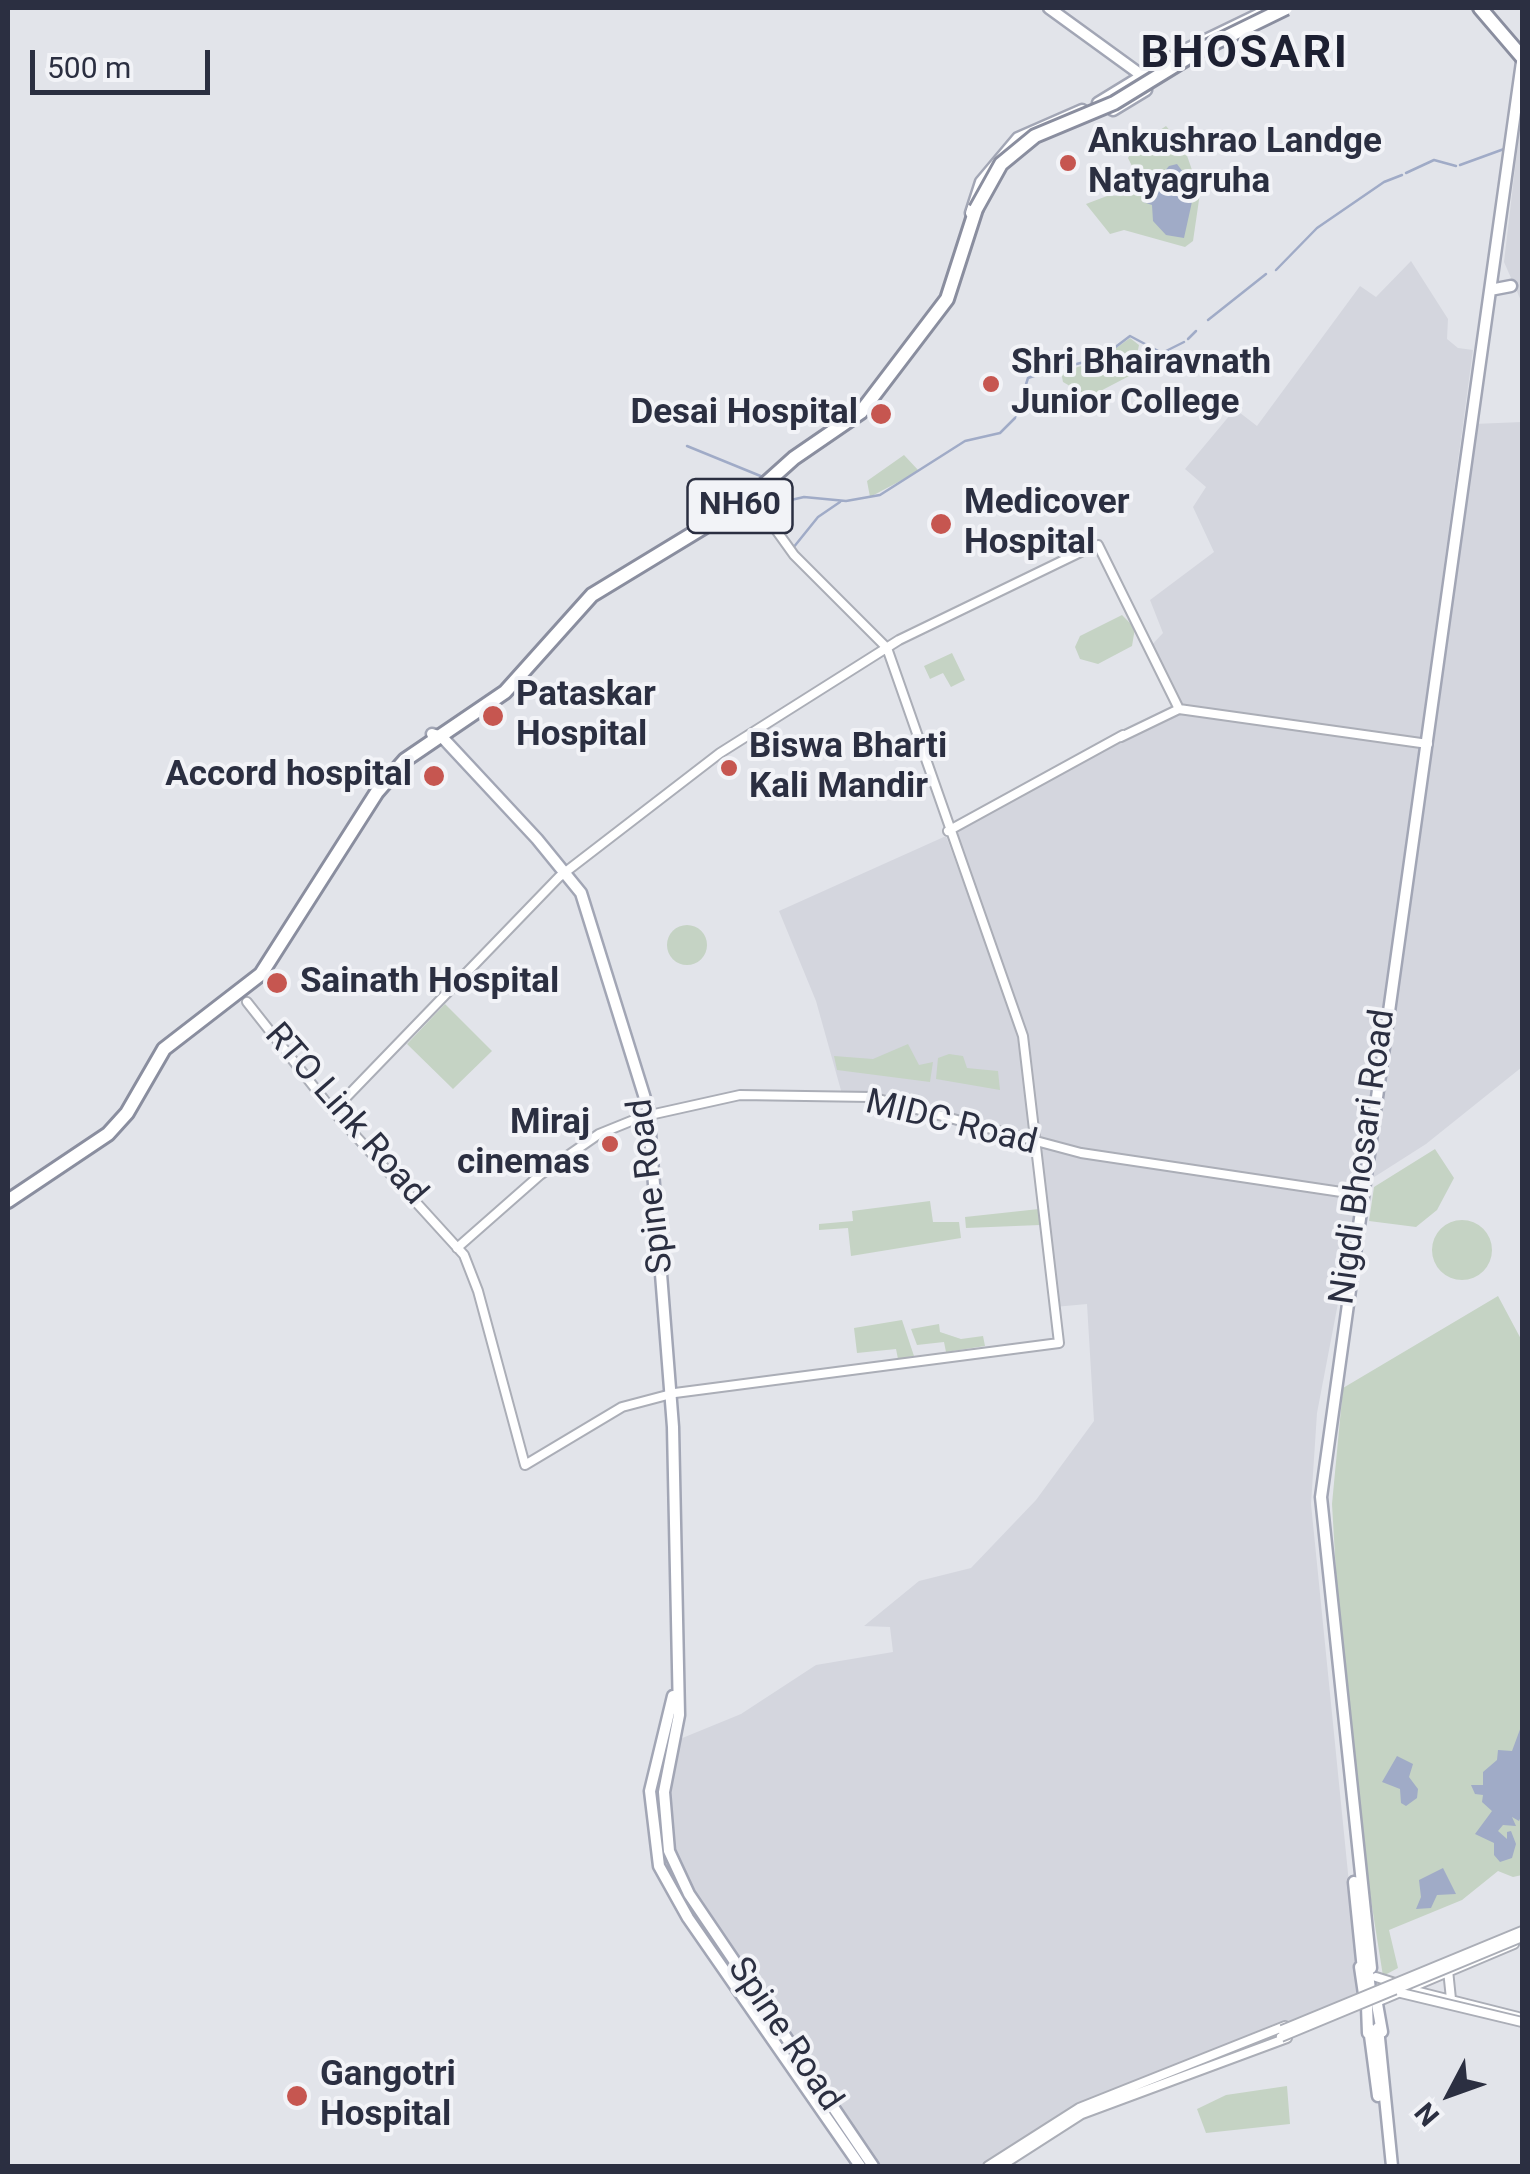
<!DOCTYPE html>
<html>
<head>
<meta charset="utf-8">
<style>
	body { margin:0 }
	#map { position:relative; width:1530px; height:2174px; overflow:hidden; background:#e2e4ea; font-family:Roboto,sans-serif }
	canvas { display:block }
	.frame { position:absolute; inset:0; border:10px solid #2b2f41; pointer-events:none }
	.north { position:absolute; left:1400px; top:2044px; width:100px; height:100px; -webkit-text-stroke:8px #f2f3f7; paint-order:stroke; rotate:229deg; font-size:28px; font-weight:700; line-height:40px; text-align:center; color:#2b2f41 }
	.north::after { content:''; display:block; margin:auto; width:35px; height:45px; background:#2b2f41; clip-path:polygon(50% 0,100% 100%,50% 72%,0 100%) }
	.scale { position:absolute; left:30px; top:50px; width:180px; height:45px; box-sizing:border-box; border:5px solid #2b2f41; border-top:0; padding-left:12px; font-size:30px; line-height:35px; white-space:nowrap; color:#2b2f41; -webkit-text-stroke:8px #f2f3f7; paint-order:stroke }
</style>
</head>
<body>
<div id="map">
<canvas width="1530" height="2174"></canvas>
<div class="frame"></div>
<div class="north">N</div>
<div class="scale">500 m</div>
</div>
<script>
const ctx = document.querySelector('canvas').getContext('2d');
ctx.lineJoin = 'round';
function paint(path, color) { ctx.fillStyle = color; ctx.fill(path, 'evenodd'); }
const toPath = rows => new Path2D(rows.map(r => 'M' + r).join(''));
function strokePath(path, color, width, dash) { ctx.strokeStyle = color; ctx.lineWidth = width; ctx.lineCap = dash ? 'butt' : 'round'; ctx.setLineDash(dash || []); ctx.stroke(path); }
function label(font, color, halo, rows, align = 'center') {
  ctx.font = font + ' Roboto,sans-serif'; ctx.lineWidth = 8; ctx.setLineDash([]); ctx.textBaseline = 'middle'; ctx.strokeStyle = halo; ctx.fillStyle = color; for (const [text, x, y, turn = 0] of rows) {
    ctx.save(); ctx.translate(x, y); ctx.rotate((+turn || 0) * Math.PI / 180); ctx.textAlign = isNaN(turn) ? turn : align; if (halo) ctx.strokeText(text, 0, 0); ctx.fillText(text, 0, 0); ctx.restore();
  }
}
const built = toPath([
	[1522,109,1522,303,1504,262],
	[1411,261,1448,319,1447,339,1458,348,1473,350,1360,1188,1317,1413,1311,1504,1360,1993,1074,2107,983,2166,881,2166,691,1888,673,1848,667,1802,680,1739,741,1714,816,1665,893,1652,890,1627,864,1626,919,1581,971,1568,1036,1500,1094,1421,1087,1304,1054,1307,1021,1024,952,833,1179,710,1148,649,1163,633,1150,600,1214,552,1193,507,1206,487,1185,469,1235,409,1257,426,1360,286,1376,297],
	[1522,422,1522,1067,1426,1144,1368,1181,1474,424],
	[946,836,1018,1031,1031,1142,893,1099,842,1094,816,1001,779,911]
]);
const green = toPath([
	[1166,126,1184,147,1200,193,1193,241,1185,247,1124,230,1110,234,1086,204,1107,196,1131,195,1135,172,1128,158,1133,148],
	[1130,338,1139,345,1133,374,1089,397,1063,382,1061,372,1098,361],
	[904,455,919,471,870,497,867,481],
	[1122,615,1135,628,1132,646,1098,664,1080,659,1075,647,1080,636],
	[952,653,965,680,951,687,943,673,930,679,924,666],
	'667 945a20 20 0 1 1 40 0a20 20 0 1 1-40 0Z',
	[445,1004,492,1051,453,1089,407,1044],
	[908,1044,919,1065,933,1062,930,1082,837,1070,834,1056,873,1059],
	[949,1054,963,1056,967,1068,998,1071,1000,1090,936,1079,938,1058],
	[1435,1149,1454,1178,1437,1210,1416,1227,1369,1221,1374,1187],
	[930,1201,933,1222,959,1222,961,1238,851,1256,848,1228,819,1230,819,1224,853,1221,852,1211],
	[1039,1209,1040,1225,966,1228,965,1217],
	'1432 1250a30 30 0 1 1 60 0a30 30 0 1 1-60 0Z',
	[1498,1296,1522,1341,1522,1875,1513,1877,1498,1871,1462,1900,1389,1930,1398,1968,1383,1976,1354,1793,1342,1676,1332,1504,1343,1388],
	[902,1320,914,1356,898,1359,896,1349,857,1353,854,1328],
	[939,1324,940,1332,961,1339,983,1336,985,1346,946,1352,944,1342,917,1345,911,1329],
	[1287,2086,1290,2124,1206,2133,1197,2109,1226,2095]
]);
const water = toPath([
	[1177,164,1195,188,1184,238,1166,235,1153,221,1152,205,1143,202,1142,197,1169,166],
	[1522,1724,1522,1814,1519,1821,1512,1817,1516,1826,1503,1825,1498,1831,1507,1839,1507,1832,1511,1831,1516,1844,1512,1858,1500,1862,1494,1855,1494,1843,1475,1834,1492,1811,1482,1802,1483,1795,1475,1794,1471,1785,1483,1785,1483,1772,1497,1760,1498,1750,1512,1751],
	[1397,1756,1413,1764,1409,1777,1418,1789,1417,1798,1406,1806,1401,1803,1400,1789,1382,1782],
	[1443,1868,1456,1894,1437,1895,1431,1908,1416,1909,1421,1897,1419,1880]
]);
const stream = toPath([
	[1460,165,1504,149],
	[1406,173,1434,160,1456,166],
	[1276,270,1317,228,1384,182,1402,175],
	[1208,320,1266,274],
	[1188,339,1196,331],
	[1052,370,1101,358,1130,336,1162,353,1184,342],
	[1016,416,1028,378,1049,371],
	[687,446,763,477],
	[774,484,791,500,804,497,846,501,880,495,965,441,1000,433,1015,418],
	[793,548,818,517,840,502]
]);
const secondary = toPath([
	[751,495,794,555,887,648],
	[1121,737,1179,709,1428,744],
	[948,831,1123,735],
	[247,1002,333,1111,464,1255,478,1291,525,1465,622,1407,675,1393,1059,1343,1023,1036,887,648],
	[333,1111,559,877,720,753,899,640,1091,547,1098,545,1179,709],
	[457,1248,540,1175,599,1134,641,1117,740,1095,871,1097,1081,1153,1348,1193,1365,1188],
	[1448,1970,1451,1999],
	[1376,1977,1395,1983],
	[1411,1990,1518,2017],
	[1379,2001,1514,1944],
	[988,2166,1079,2108,1285,2026],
	[1001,2166,1082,2114,1287,2038]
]);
const primary = toPath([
	[1049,8,1144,77],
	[1098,103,1183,51,1272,8],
	[1113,110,1146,90],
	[971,213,981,182,1018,138,1082,110],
	[1490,290,1511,286],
	[432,734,442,737,537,839,581,893,648,1108,673,1427,679,1715,664,1792,669,1851,689,1894,873,2166],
	[673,1696,650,1791,659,1866,688,1918,860,2166],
	[1354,1882,1363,1970],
	[1367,1964,1370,1990],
	[1360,1967,1364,1994],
	[1371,1968,1321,1497,1522,62],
	[1377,2004,1382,2032],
	[1367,2006,1368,2033],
	[1369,2028,1378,2096],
	[1378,2028,1392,2166]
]);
const highway = toPath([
	[1480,8,1522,57],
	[8,1201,108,1134,127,1113,164,1049,261,974,377,792,405,760,505,692,592,595,745,502,794,458,861,412,947,299,976,209]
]);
const secondaryBridge = toPath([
	[1401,1993,1522,2022],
	[1282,2030,1522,1931],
	[1281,2037,1522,1937]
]);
const highwayBridge = toPath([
	[976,209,1001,164,1035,136,1114,103,1202,49,1286,8]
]);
const markers = [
	[1068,163,10,"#c65650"],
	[991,384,10,"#c65650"],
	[881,414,12,"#c65650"],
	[941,524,12,"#c65650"],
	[493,716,12,"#c65650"],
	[729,768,10,"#c65650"],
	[434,776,12,"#c65650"],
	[277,983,12,"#c65650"],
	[610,1144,10,"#c65650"],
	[297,2096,12,"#c65650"]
];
const shields = [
	[740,506,105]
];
const shieldNames = [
	["NH60",740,506]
];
const poiNames = [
	["Ankushrao Landge",1088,143],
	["Natyagruha",1088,183],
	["Shri Bhairavnath",1011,364],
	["Junior College",1011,404],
	["Desai Hospital",858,414,"right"],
	["Medicover",964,504],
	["Hospital",964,544],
	["Pataskar",516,696],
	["Hospital",516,736],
	["Biswa Bharti",749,748],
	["Kali Mandir",749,788],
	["Accord hospital",412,776,"right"],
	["Sainath Hospital",300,983],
	["Miraj",590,1124,"right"],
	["cinemas",590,1164,"right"],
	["Gangotri",320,2076],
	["Hospital",320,2116]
];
const streetNames = [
	["RTO Link Road",345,1115,49],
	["MIDC Road",951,1124,14],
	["Nigdi Bhosari Road",1364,1157,-82],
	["Spine Road",652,1186,-97],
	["Spine Road",784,2035,56]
];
const districtNames = [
	["BHOSARI",1245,56]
];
paint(built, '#d4d6de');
paint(green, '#c5d3c4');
paint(water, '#a0abc7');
strokePath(stream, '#a0abc7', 2.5);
strokePath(secondary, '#abaeb7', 12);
strokePath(primary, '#a2a6b5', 15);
strokePath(highway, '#8a8e9f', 18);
strokePath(secondary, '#fff', 8);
strokePath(primary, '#fff', 10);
strokePath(highway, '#fff', 12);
strokePath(secondaryBridge, '#abaeb7', 12, []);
strokePath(highwayBridge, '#8a8e9f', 18, []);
strokePath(secondaryBridge, '#fff', 8);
strokePath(highwayBridge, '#fff', 12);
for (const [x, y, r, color] of markers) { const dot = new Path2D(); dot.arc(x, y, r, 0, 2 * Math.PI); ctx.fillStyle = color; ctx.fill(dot); strokePath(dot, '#f2f3f7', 4); }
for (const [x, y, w] of shields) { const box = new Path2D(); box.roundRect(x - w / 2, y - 27, w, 54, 8); ctx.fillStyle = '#f2f3f7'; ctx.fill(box); strokePath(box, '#2b2f41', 2.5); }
label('bold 32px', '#2b2f41', null, shieldNames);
label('bold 35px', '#2b2f41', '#f2f3f7', poiNames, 'left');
label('35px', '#2b2f41', '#f2f3f7', streetNames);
ctx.letterSpacing = '2.5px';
label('bold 45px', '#1d2032', '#f2f3f7', districtNames);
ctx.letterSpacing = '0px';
</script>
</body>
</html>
